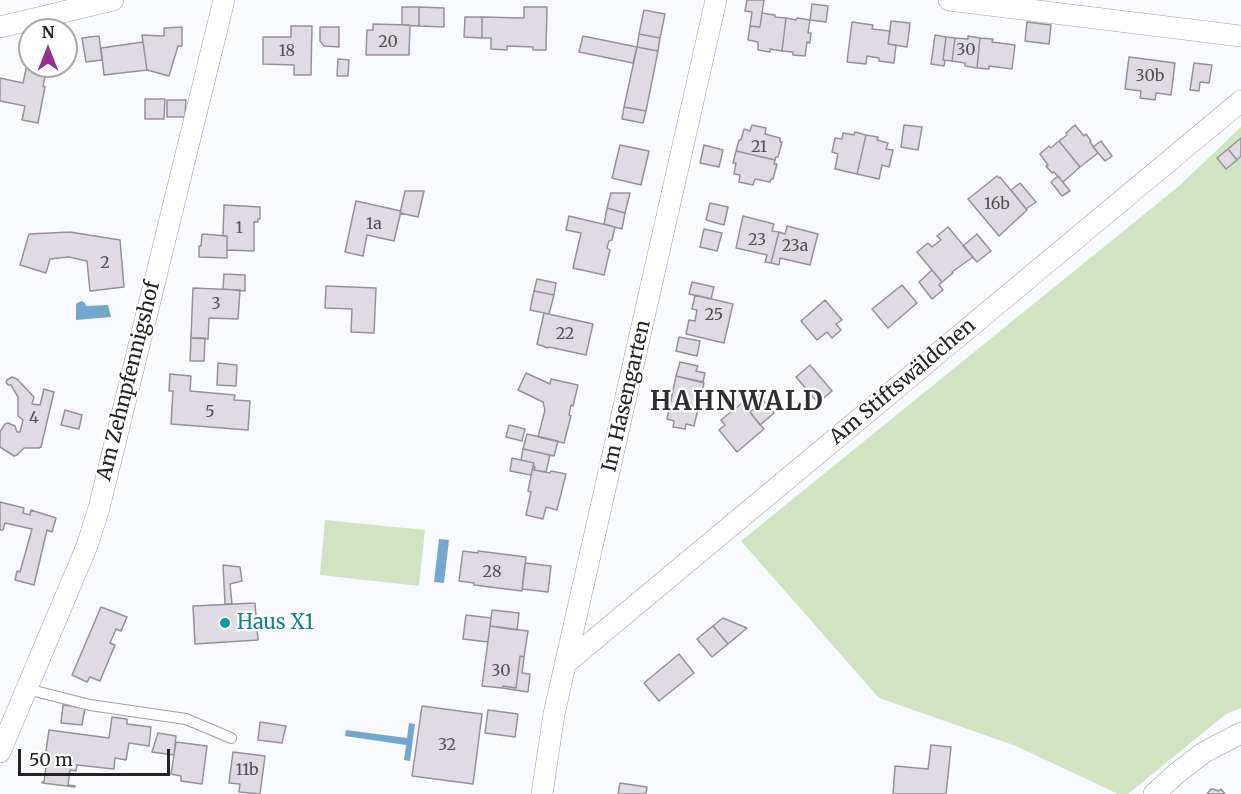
<!DOCTYPE html>
<html>
<head>
<meta charset="utf-8">
<style>
	body { margin:0 }
	#map { position:relative; width:1241px; height:794px; overflow:hidden; background:#f9faff; font-family:Merriweather,serif }
	canvas { display:block }
	.north { position:absolute; left:18px; top:18px; width:60px; height:60px; box-sizing:border-box; background:#fff; border:2px solid #a7a7a8; border-radius:50%; rotate:0deg; font-size:16px; font-weight:700; line-height:24px; text-align:center; color:#232326 }
	.north::after { content:''; display:block; margin:auto; width:21px; height:27px; background:#972e91; clip-path:polygon(50% 0,100% 100%,50% 72%,0 100%) }
	.scale { position:absolute; left:18px; top:749px; width:152px; height:27px; box-sizing:border-box; border:3px solid #232326; border-top:0; padding-left:8px; font-size:18px; line-height:21px; white-space:nowrap; color:#232326; -webkit-text-stroke:4px #fff; paint-order:stroke }
</style>
</head>
<body>
<div id="map">
<canvas width="1241" height="794"></canvas>
<div class="north">N</div>
<div class="scale">50 m</div>
</div>
<script>
const ctx = document.querySelector('canvas').getContext('2d');
ctx.lineJoin = 'round';
function paint(path, color) { ctx.fillStyle = color; ctx.fill(path, 'evenodd'); }
const toPath = rows => new Path2D(rows.map(r => 'M' + r).join(''));
function strokePath(path, color, width, dash) { ctx.strokeStyle = color; ctx.lineWidth = width; ctx.lineCap = dash ? 'butt' : 'round'; ctx.setLineDash(dash || []); ctx.stroke(path); }
function label(font, color, halo, rows, align = 'center') {
  ctx.font = font + ' Merriweather,serif'; ctx.lineWidth = 4.5; ctx.setLineDash([]); ctx.textBaseline = 'middle'; ctx.strokeStyle = halo; ctx.fillStyle = color; for (const [text, x, y, turn = 0] of rows) {
    ctx.save(); ctx.translate(x, y); ctx.rotate((+turn || 0) * Math.PI / 180); ctx.textAlign = isNaN(turn) ? turn : align; if (halo) ctx.strokeText(text, 0, 0); ctx.fillText(text, 0, 0); ctx.restore();
  }
}
const green = toPath([
	[1241,127,1241,708,1226,714,1128,794,1118,794,1016,746,879,698,741,541,1179,186],
	[325,520,425,530,419,586,320,575]
]);
const water = toPath([
	[82,301,85,303,86,306,108,305,111,317,76,320,76,304,79,302],
	[439,539,449,540,444,583,434,582],
	[409,723,415,724,410,761,404,760,406,745,345,736,346,730,407,738]
]);
const building = toPath([
	[747,0,764,0,760,27,750,26,752,12,745,11,747,0],
	[812,4,828,6,826,22,810,20,812,4],
	[402,7,419,7,419,26,402,25,402,7],
	[419,7,444,8,444,27,419,26,419,7],
	[524,7,547,7,546,50,533,50,533,47,507,46,507,50,491,49,491,38,482,38,482,17,524,18,524,7],
	[644,10,665,14,660,38,639,34,644,10],
	[762,13,775,15,775,17,786,18,782,51,770,49,770,52,758,50,758,42,748,40,750,26,760,27,762,13],
	[465,17,482,17,482,38,464,37,465,17],
	[786,18,796,20,797,18,810,20,808,33,811,33,810,43,807,42,805,56,793,55,793,52,782,51,786,18],
	[891,21,910,23,907,47,888,44,891,21],
	[852,22,873,25,872,29,890,31,888,44,896,45,894,63,879,61,879,58,867,56,866,64,847,62,852,22],
	[1027,22,1051,25,1049,44,1025,41,1027,22],
	[373,24,410,25,409,55,366,55,367,30,373,30,373,24],
	[291,26,312,26,311,75,294,75,294,65,263,64,263,37,291,37,291,26],
	[182,27,182,46,178,46,169,76,147,70,142,35,164,36,164,28,182,27],
	[320,27,339,27,339,47,324,46,320,41,320,27],
	[639,34,660,38,658,51,637,47,639,34],
	[935,35,946,37,943,60,945,60,944,66,931,64,935,35],
	[99,36,102,60,86,62,82,38,99,36],
	[583,36,637,47,633,63,579,52,583,36],
	[968,36,980,38,977,68,965,66,965,63,952,61,955,38,968,39,968,36],
	[946,37,955,38,952,61,943,60,946,37],
	[980,38,993,39,992,42,1015,45,1012,69,989,66,989,69,977,68,980,38],
	[143,42,147,70,104,75,101,48,143,42],
	[637,47,658,51,646,111,624,107,637,47],
	[1129,57,1175,63,1171,95,1156,93,1155,100,1140,98,1141,91,1125,89,1129,57],
	[338,59,349,60,348,76,337,76,338,59],
	[1194,63,1212,65,1209,83,1200,82,1199,91,1190,90,1194,63],
	[27,64,30,64,30,66,47,68,43,86,45,87,38,123,22,120,25,106,0,101,0,78,23,83,27,64],
	[145,99,165,99,164,119,145,119,145,99],
	[167,100,186,100,185,117,167,117,167,100],
	[624,107,646,111,643,123,622,119,624,107],
	[752,125,766,128,765,134,780,138,780,142,782,142,778,157,776,157,775,160,736,151,739,140,741,140,744,129,750,131,752,125],
	[904,125,922,127,918,150,901,147,904,125],
	[1075,125,1084,136,1086,134,1091,141,1090,142,1098,153,1080,167,1059,141,1067,135,1066,133,1075,125],
	[855,132,866,135,857,174,835,169,838,154,832,152,835,138,842,139,843,133,854,135,855,132],
	[866,135,878,137,877,140,888,143,886,149,893,150,889,167,882,165,879,179,857,174,866,135],
	[1241,138,1241,156,1237,160,1228,149,1241,138],
	[1059,141,1080,167,1063,182,1054,172,1052,173,1046,166,1048,165,1040,154,1049,146,1051,148,1059,141],
	[1101,141,1112,156,1105,161,1093,147,1101,141],
	[620,145,649,151,641,185,612,178,620,145],
	[704,145,723,150,719,167,700,163,704,145],
	[1228,149,1237,160,1226,169,1217,158,1228,149],
	[736,151,775,160,774,164,777,164,773,179,771,179,770,182,755,179,753,185,739,182,740,175,734,174,736,163,733,163,736,151],
	[997,176,999,178,1000,177,1027,210,999,236,968,199,997,176],
	[1058,176,1070,191,1062,196,1051,182,1058,176],
	[1020,183,1036,202,1026,209,1011,190,1020,183],
	[405,191,424,191,418,217,400,213,405,191],
	[611,193,630,193,625,213,607,208,611,193],
	[356,201,401,211,394,241,367,235,363,256,345,252,356,201],
	[710,203,728,207,724,225,706,220,710,203],
	[224,205,260,207,260,219,258,219,258,222,254,222,254,251,227,250,227,236,223,236,224,205],
	[607,208,625,213,622,229,604,224,607,208],
	[569,216,615,227,612,240,609,241,607,248,610,250,604,275,573,268,581,233,566,230,569,216],
	[743,216,774,224,772,231,779,232,771,263,765,262,767,255,736,248,743,216],
	[787,226,818,234,810,265,780,258,779,265,771,263,779,232,785,234,787,226],
	[948,227,973,257,952,272,953,273,942,282,917,252,928,243,932,247,941,240,937,236,948,227],
	[704,229,722,233,717,251,700,247,704,229],
	[70,232,120,240,124,287,90,291,87,261,69,257,50,259,46,273,20,265,29,234,70,232],
	[202,234,227,236,227,258,199,257,199,246,201,246,202,234],
	[977,234,991,251,977,262,963,246,977,234],
	[932,270,942,282,939,285,943,290,932,299,919,282,932,270],
	[224,274,245,275,245,291,223,289,224,274],
	[537,279,556,283,554,295,534,291,537,279],
	[692,282,714,287,711,299,689,294,692,282],
	[902,285,917,303,888,328,872,309,902,285],
	[326,286,376,288,374,333,351,332,352,309,325,308,326,286],
	[193,288,240,290,238,319,209,318,208,339,191,338,193,288],
	[534,291,554,295,549,314,530,310,534,291],
	[695,295,733,304,724,343,686,334,689,320,695,321,697,310,692,309,695,295],
	[825,300,842,320,836,324,841,330,832,338,827,332,817,340,801,321,825,300],
	[544,313,593,324,586,355,549,347,548,348,537,344,544,313],
	[679,337,700,341,697,356,676,351,679,337],
	[191,338,205,338,204,361,190,361,191,338],
	[680,362,698,366,696,371,705,373,703,382,676,376,680,362],
	[218,363,237,365,236,386,217,385,218,363],
	[810,365,832,391,818,403,796,377,810,365],
	[526,373,550,384,551,379,578,385,573,406,571,405,569,415,571,416,564,443,538,437,545,410,543,402,518,390,526,373],
	[170,374,191,376,190,391,235,395,234,400,250,401,248,430,171,424,173,391,169,391,170,374],
	[676,376,704,383,694,426,686,424,685,429,673,427,674,421,667,419,676,376],
	[12,377,17,379,34,397,32,404,40,405,44,389,54,392,41,447,39,448,24,448,17,455,14,456,0,447,0,432,5,424,8,423,15,426,17,432,20,432,23,420,18,416,18,397,11,385,8,385,6,382,7,380,12,377],
	[759,395,774,413,760,425,750,412,761,404,756,397,759,395],
	[756,397,761,404,750,412,745,406,756,397],
	[742,403,764,429,737,452,719,430,725,425,721,420,742,403],
	[65,410,82,415,79,429,61,425,65,410],
	[509,425,525,429,522,441,506,437,509,425],
	[527,434,558,441,554,456,523,449,527,434],
	[523,449,550,455,546,472,534,470,535,467,533,466,534,463,521,460,523,449],
	[512,458,534,463,531,475,510,471,512,458],
	[533,466,535,467,534,470,550,473,551,471,566,474,557,510,546,507,543,519,526,515,531,492,528,491,533,466],
	[0,502,24,508,23,513,30,515,31,510,56,518,52,532,47,530,34,585,15,580,17,571,20,572,32,529,5,523,3,530,0,530,0,502],
	[463,551,478,553,478,551,526,557,522,591,474,585,474,583,459,581,463,551],
	[525,563,551,566,548,592,522,589,525,563],
	[223,565,240,567,242,581,230,584,232,604,225,604,223,565],
	[255,603,258,640,195,644,193,606,255,603],
	[101,607,127,617,121,631,116,629,110,643,115,645,100,681,90,677,87,682,72,675,101,607],
	[492,610,519,613,517,630,490,626,492,610],
	[466,615,491,618,488,642,463,639,466,615],
	[723,618,747,628,728,644,713,626,723,618],
	[490,626,528,631,524,657,520,656,516,688,503,686,502,688,482,686,490,626],
	[713,626,728,644,712,657,697,639,713,626],
	[679,654,694,673,659,701,644,683,679,654],
	[520,656,524,657,522,673,530,674,528,692,502,688,503,686,516,688,520,656],
	[63,705,85,708,82,725,61,723,63,705],
	[422,706,482,714,473,784,412,776,422,706],
	[488,710,518,714,515,737,485,733,488,710],
	[112,717,127,719,127,724,151,727,149,746,129,743,126,760,115,758,114,769,77,765,76,771,70,770,68,785,75,786,75,787,42,783,42,782,44,782,48,752,46,751,49,730,109,738,112,717],
	[260,722,286,726,282,743,258,740,260,722],
	[158,733,176,736,174,755,152,752,158,733],
	[176,742,207,746,202,784,181,781,181,776,171,774,176,742],
	[931,745,951,747,946,794,893,794,895,766,928,769,931,745],
	[233,752,265,756,260,794,239,792,240,784,229,783,233,752],
	[620,783,647,787,646,794,618,794,620,783],
	[1211,789,1213,789,1219,791,1221,789,1225,794,1207,794,1211,789]
]);
const lane = toPath([
	[27,689,90,705,186,719,231,738]
]);
const street = toPath([
	[949,0,1241,36],
	[0,27,113,0],
	[565,664,1241,101],
	[0,752,87,546,99,508,224,0],
	[542,794,554,714,716,0],
	[1154,794,1176,774,1203,753,1241,733]
]);
const markers = [
	[225,623,6,"#0f9aa8"]
];
const numberNames = [
	["20",388,42],
	["30",966,50],
	["18",287,51],
	["30b",1150,76],
	["21",759,147],
	["16b",997,204],
	["1a",374,224],
	["1",239,228],
	["23",757,240],
	["23a",795,246],
	["2",105,263],
	["3",216,304],
	["25",714,315],
	["22",565,334],
	["5",210,412],
	["4",34,418],
	["28",492,572],
	["30",501,671],
	["32",447,745],
	["11b",247,770]
];
const streetNames = [
	["Am Zehnpfennigshof",129,381,-76],
	["Am Stiftswäldchen",903,382,-40],
	["Im Hasengarten",627,396,-77]
];
const cultureNames = [
	["Haus X1",237,623]
];
const districtNames = [
	["HAHNWALD",737,403]
];
paint(green, '#d0e4c1');
paint(water, '#74a7cd');
paint(building, '#e0dbe3');
strokePath(building, '#959198', 1.5);
strokePath(lane, '#9f9fa7', 12);
strokePath(street, '#9f9fa7', 22);
strokePath(lane, '#fff', 10);
strokePath(street, '#fff', 21);
for (const [x, y, r, color] of markers) { const dot = new Path2D(); dot.arc(x, y, r, 0, 2 * Math.PI); ctx.fillStyle = color; ctx.fill(dot); strokePath(dot, '#fff', 2); }
label('16px', '#525155', null, numberNames);
label('20px', '#232326', '#fff', streetNames);
label('20px', '#0d838f', '#fff', cultureNames, 'left');
ctx.letterSpacing = '1.5px';
label('bold 26px', '#2e2e35', '#fff', districtNames);
ctx.letterSpacing = '0px';
</script>
</body>
</html>
